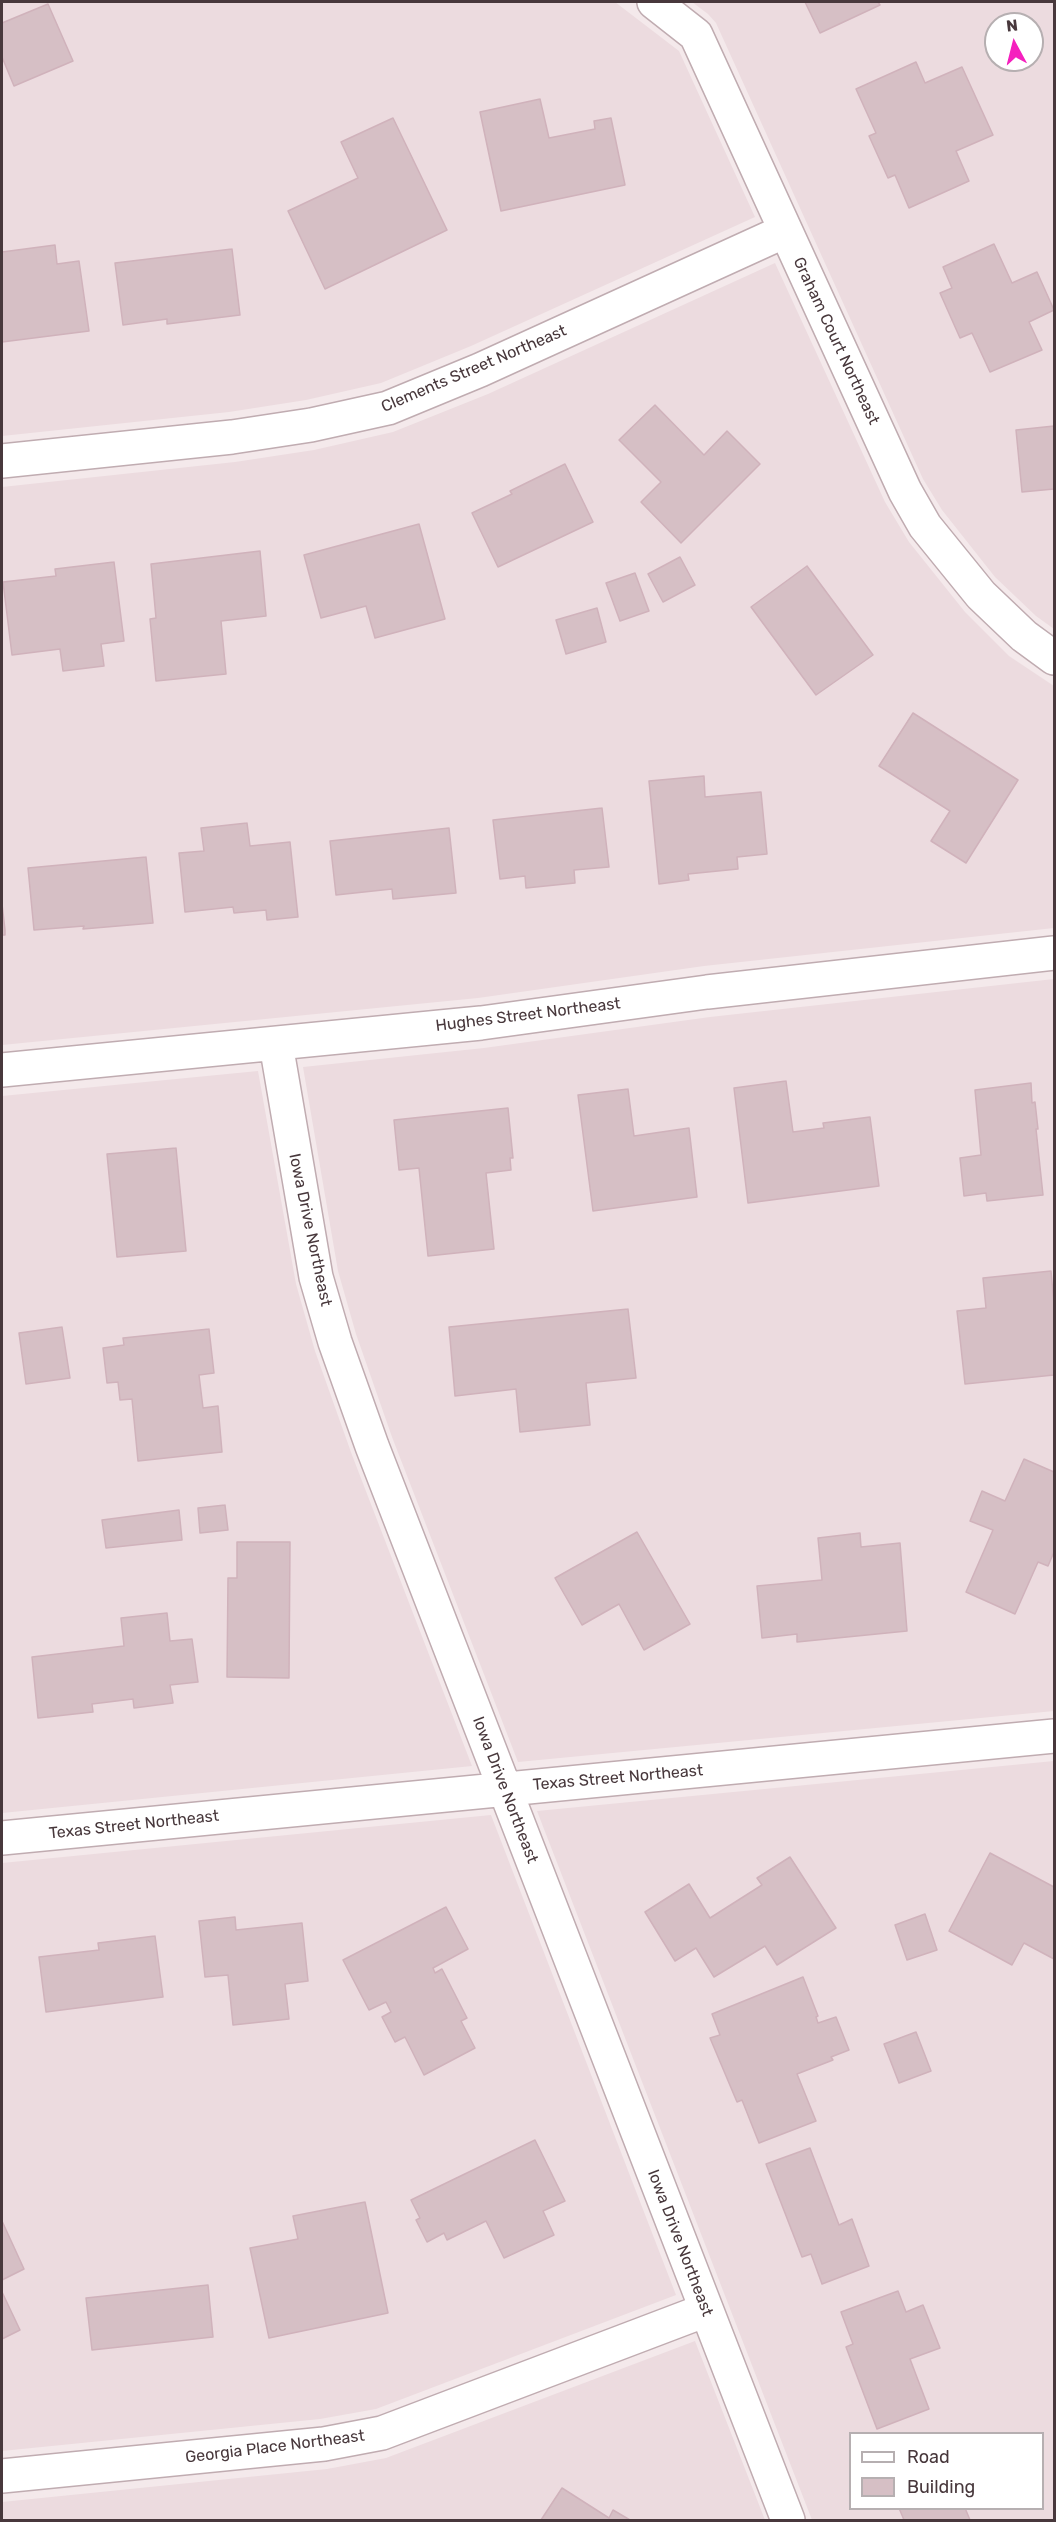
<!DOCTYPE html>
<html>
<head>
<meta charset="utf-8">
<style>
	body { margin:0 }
	#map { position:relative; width:1056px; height:2522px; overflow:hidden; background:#f4e9eb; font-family:Rubik,sans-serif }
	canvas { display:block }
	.frame { position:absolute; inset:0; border:3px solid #48383c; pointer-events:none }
	.legend { position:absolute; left:849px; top:2432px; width:195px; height:78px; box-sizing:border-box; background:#fff; border:2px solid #b6afb1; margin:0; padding:8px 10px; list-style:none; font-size:18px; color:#48383c }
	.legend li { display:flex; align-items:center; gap:12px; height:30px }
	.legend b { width:30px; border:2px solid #b6afb1 }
	.north { position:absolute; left:984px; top:12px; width:60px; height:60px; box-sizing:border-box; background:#fff; border:2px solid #b6afb1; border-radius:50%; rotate:353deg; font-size:16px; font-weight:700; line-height:24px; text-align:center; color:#48383c }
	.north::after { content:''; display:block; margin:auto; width:21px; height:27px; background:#f520be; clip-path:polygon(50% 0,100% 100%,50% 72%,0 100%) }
</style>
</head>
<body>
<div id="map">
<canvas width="1056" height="2522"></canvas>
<div class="frame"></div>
<ul class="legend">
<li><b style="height:8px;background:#fff"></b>Road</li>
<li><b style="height:16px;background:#d6bfc5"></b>Building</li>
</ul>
<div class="north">N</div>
</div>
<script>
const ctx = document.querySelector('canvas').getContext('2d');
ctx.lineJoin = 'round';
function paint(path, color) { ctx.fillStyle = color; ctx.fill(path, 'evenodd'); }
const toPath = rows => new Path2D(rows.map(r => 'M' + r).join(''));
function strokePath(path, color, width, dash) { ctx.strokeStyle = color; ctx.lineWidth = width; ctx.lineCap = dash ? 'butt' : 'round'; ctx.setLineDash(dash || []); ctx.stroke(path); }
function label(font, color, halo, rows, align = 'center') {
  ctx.font = font + ' Rubik,sans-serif'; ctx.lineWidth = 4.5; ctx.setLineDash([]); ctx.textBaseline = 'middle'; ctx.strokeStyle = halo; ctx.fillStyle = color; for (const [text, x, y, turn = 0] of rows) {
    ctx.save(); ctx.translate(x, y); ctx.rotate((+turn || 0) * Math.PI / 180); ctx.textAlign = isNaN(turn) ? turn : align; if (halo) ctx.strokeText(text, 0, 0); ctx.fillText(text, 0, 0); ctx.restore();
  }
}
const residential = toPath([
	[2,2,615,2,679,51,755,217,471,346,381,383,306,400,229,412,2,436],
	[692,2,1054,2,1054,629,1036,616,995,577,942,510,923,479,716,23,708,14],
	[996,24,1032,24,1032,60,996,60],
	[775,263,885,502,909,542,965,612,1009,656,1054,686,1054,928,704,966,478,998,2,1045,2,487,235,462,314,450,393,432,488,394],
	[1054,979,1054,1711,518,1762,392,1437,356,1334,338,1271,303,1067,484,1048,710,1017],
	[258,1071,296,1284,315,1351,352,1455,472,1766,2,1813,2,1096],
	[1054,1761,1054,2520,812,2520,537,1811],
	[850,2434,1042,2434,1042,2508,850,2508],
	[491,1815,676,2295,376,2409,320,2419,2,2451,2,1863],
	[695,2341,765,2520,2,2520,2,2502,327,2469,386,2458]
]);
const building = toPath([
	[805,2,878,2,880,5,820,33,805,2],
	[48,4,73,61,14,86,2,57,2,23,48,4],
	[916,62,925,83,962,67,993,135,956,151,969,181,909,208,895,175,888,178,869,136,876,133,856,89,916,62],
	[540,99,549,138,595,129,594,121,611,118,625,185,501,211,480,112,540,99],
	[393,118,447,230,325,289,288,211,358,178,341,142,393,118],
	[994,244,1012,283,1037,272,1054,310,1029,322,1042,350,990,372,972,333,960,338,940,293,952,288,943,267,994,244],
	[55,245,57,264,79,261,89,331,2,342,2,252,55,245],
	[232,249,240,315,167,324,167,319,123,325,115,263,232,249],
	[655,405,704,455,727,431,760,464,681,543,641,502,661,482,619,440,655,405],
	[1054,426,1054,489,1022,492,1016,430,1054,426],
	[565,464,593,522,498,567,472,513,512,494,510,491,565,464],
	[419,524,445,619,375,638,366,606,321,618,304,555,419,524],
	[260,551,266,616,221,621,226,674,156,681,150,619,156,618,151,564,260,551],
	[680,557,695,585,663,602,648,574,680,557],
	[114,562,124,641,101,644,104,666,63,671,60,649,12,655,3,582,56,576,55,569,114,562],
	[807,566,873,655,816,695,751,607,807,566],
	[635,573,649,611,620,621,606,583,635,573],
	[597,608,606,642,566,654,556,620,597,608],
	[913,713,1018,780,966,863,931,841,950,811,879,766,913,713],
	[704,776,705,797,761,792,767,854,737,857,738,869,688,874,689,880,659,884,649,781,704,776],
	[602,808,609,867,574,870,575,883,526,888,525,876,500,879,493,820,602,808],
	[247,823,250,846,290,842,298,917,267,920,266,910,234,913,233,907,185,912,179,853,204,851,201,828,247,823],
	[449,828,456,893,393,899,392,889,336,895,330,841,449,828],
	[146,857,153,923,83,929,84,926,34,930,28,868,146,857],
	[2,904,5,930,5,935,2,935,2,904],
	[786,1081,793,1132,824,1128,823,1123,870,1117,879,1186,748,1203,734,1088,786,1081],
	[1031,1083,1032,1103,1035,1102,1038,1129,1036,1129,1043,1195,987,1201,986,1193,964,1196,960,1158,981,1155,975,1090,1031,1083],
	[628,1089,634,1136,689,1128,697,1197,593,1211,578,1095,628,1089],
	[508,1108,513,1158,510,1158,511,1170,486,1173,494,1249,428,1256,419,1168,399,1170,394,1120,508,1108],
	[176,1148,186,1251,117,1257,107,1154,176,1148],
	[1051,1271,1054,1304,1054,1375,965,1384,957,1311,986,1308,983,1278,1051,1271],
	[628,1309,636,1378,586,1383,590,1425,520,1432,516,1389,455,1396,449,1327,628,1309],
	[62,1327,70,1378,26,1384,19,1333,62,1327],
	[209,1329,214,1373,199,1375,203,1408,218,1406,222,1452,138,1461,132,1399,120,1400,118,1382,107,1383,103,1348,124,1345,123,1338,209,1329],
	[1024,1459,1054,1472,1054,1552,1048,1566,1038,1562,1015,1614,966,1592,993,1530,970,1521,982,1491,1005,1501,1024,1459],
	[225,1505,228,1530,200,1533,198,1508,225,1505],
	[179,1510,182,1540,106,1548,102,1520,179,1510],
	[637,1532,690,1624,644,1650,619,1604,582,1625,555,1578,637,1532],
	[860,1533,861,1547,900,1543,907,1631,797,1642,797,1634,762,1638,757,1586,822,1580,818,1538,860,1533],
	[237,1542,290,1542,289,1678,227,1677,228,1578,237,1578,237,1542],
	[167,1613,170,1641,192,1639,198,1682,170,1685,173,1703,134,1708,133,1699,92,1704,93,1712,38,1718,32,1657,124,1646,121,1618,167,1613],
	[990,1853,1054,1887,1054,1959,1024,1943,1012,1965,949,1931,990,1853],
	[790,1857,836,1928,777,1965,765,1946,714,1977,696,1948,675,1961,645,1912,689,1884,710,1918,762,1885,757,1878,790,1857],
	[446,1907,468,1949,433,1968,435,1973,442,1969,467,2018,461,2021,475,2048,424,2075,405,2037,395,2042,382,2017,391,2012,386,2002,369,2010,343,1960,446,1907],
	[925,1914,937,1950,907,1960,895,1925,925,1914],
	[235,1917,236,1930,302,1923,308,1981,285,1984,289,2019,233,2025,228,1975,205,1977,199,1921,235,1917],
	[155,1936,163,1997,46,2012,39,1957,99,1950,98,1943,155,1936],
	[803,1977,818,2016,816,2017,818,2023,836,2017,849,2050,831,2057,833,2060,797,2074,816,2121,759,2143,742,2100,737,2102,710,2038,720,2035,712,2014,803,1977],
	[916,2032,931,2071,899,2083,884,2044,916,2032],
	[535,2140,565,2201,543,2211,554,2235,504,2258,486,2221,447,2240,444,2233,427,2242,416,2220,420,2218,411,2200,535,2140],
	[810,2148,839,2225,852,2219,869,2266,822,2284,811,2254,802,2257,766,2164,810,2148],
	[365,2202,388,2313,269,2338,250,2248,298,2239,293,2216,365,2202],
	[2,2221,24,2269,2,2280,2,2221],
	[208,2285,213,2337,92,2350,86,2298,208,2285],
	[898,2291,906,2312,923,2305,940,2348,910,2359,929,2409,877,2429,846,2347,853,2344,841,2312,898,2291],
	[2,2292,20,2330,2,2339,2,2292],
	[562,2488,609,2518,613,2510,630,2520,541,2520,562,2488],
	[899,2508,965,2508,970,2520,904,2520,899,2508]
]);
const minor = toPath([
	[654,2,696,35,905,491,925,526,981,595,1024,636,1054,658],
	[2,461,232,437,311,425,388,408,480,370,785,231],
	[276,1044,316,1277,335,1342,372,1446,788,2520],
	[2,1070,481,1023,707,992,1054,953],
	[2,1838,1054,1736],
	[2,2476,324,2444,382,2433,706,2310]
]);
const streetNames = [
	["Graham Court Northeast",836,341,65],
	["Clements Street Northeast",474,369,-23],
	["Hughes Street Northeast",528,1015,-7],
	["Iowa Drive Northeast",310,1230,78],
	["Texas Street Northeast",618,1778,-5],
	["Iowa Drive Northeast",505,1790,69],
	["Texas Street Northeast",134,1825,-6],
	["Iowa Drive Northeast",680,2243,69],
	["Georgia Place Northeast",275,2447,-7]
];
paint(residential, '#ecdbdf');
paint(building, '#d6bfc5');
strokePath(building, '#d0b2bb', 1.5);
strokePath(minor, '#c0acb1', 36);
strokePath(minor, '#fff', 33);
label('16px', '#48383c', '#fff', streetNames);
</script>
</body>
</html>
